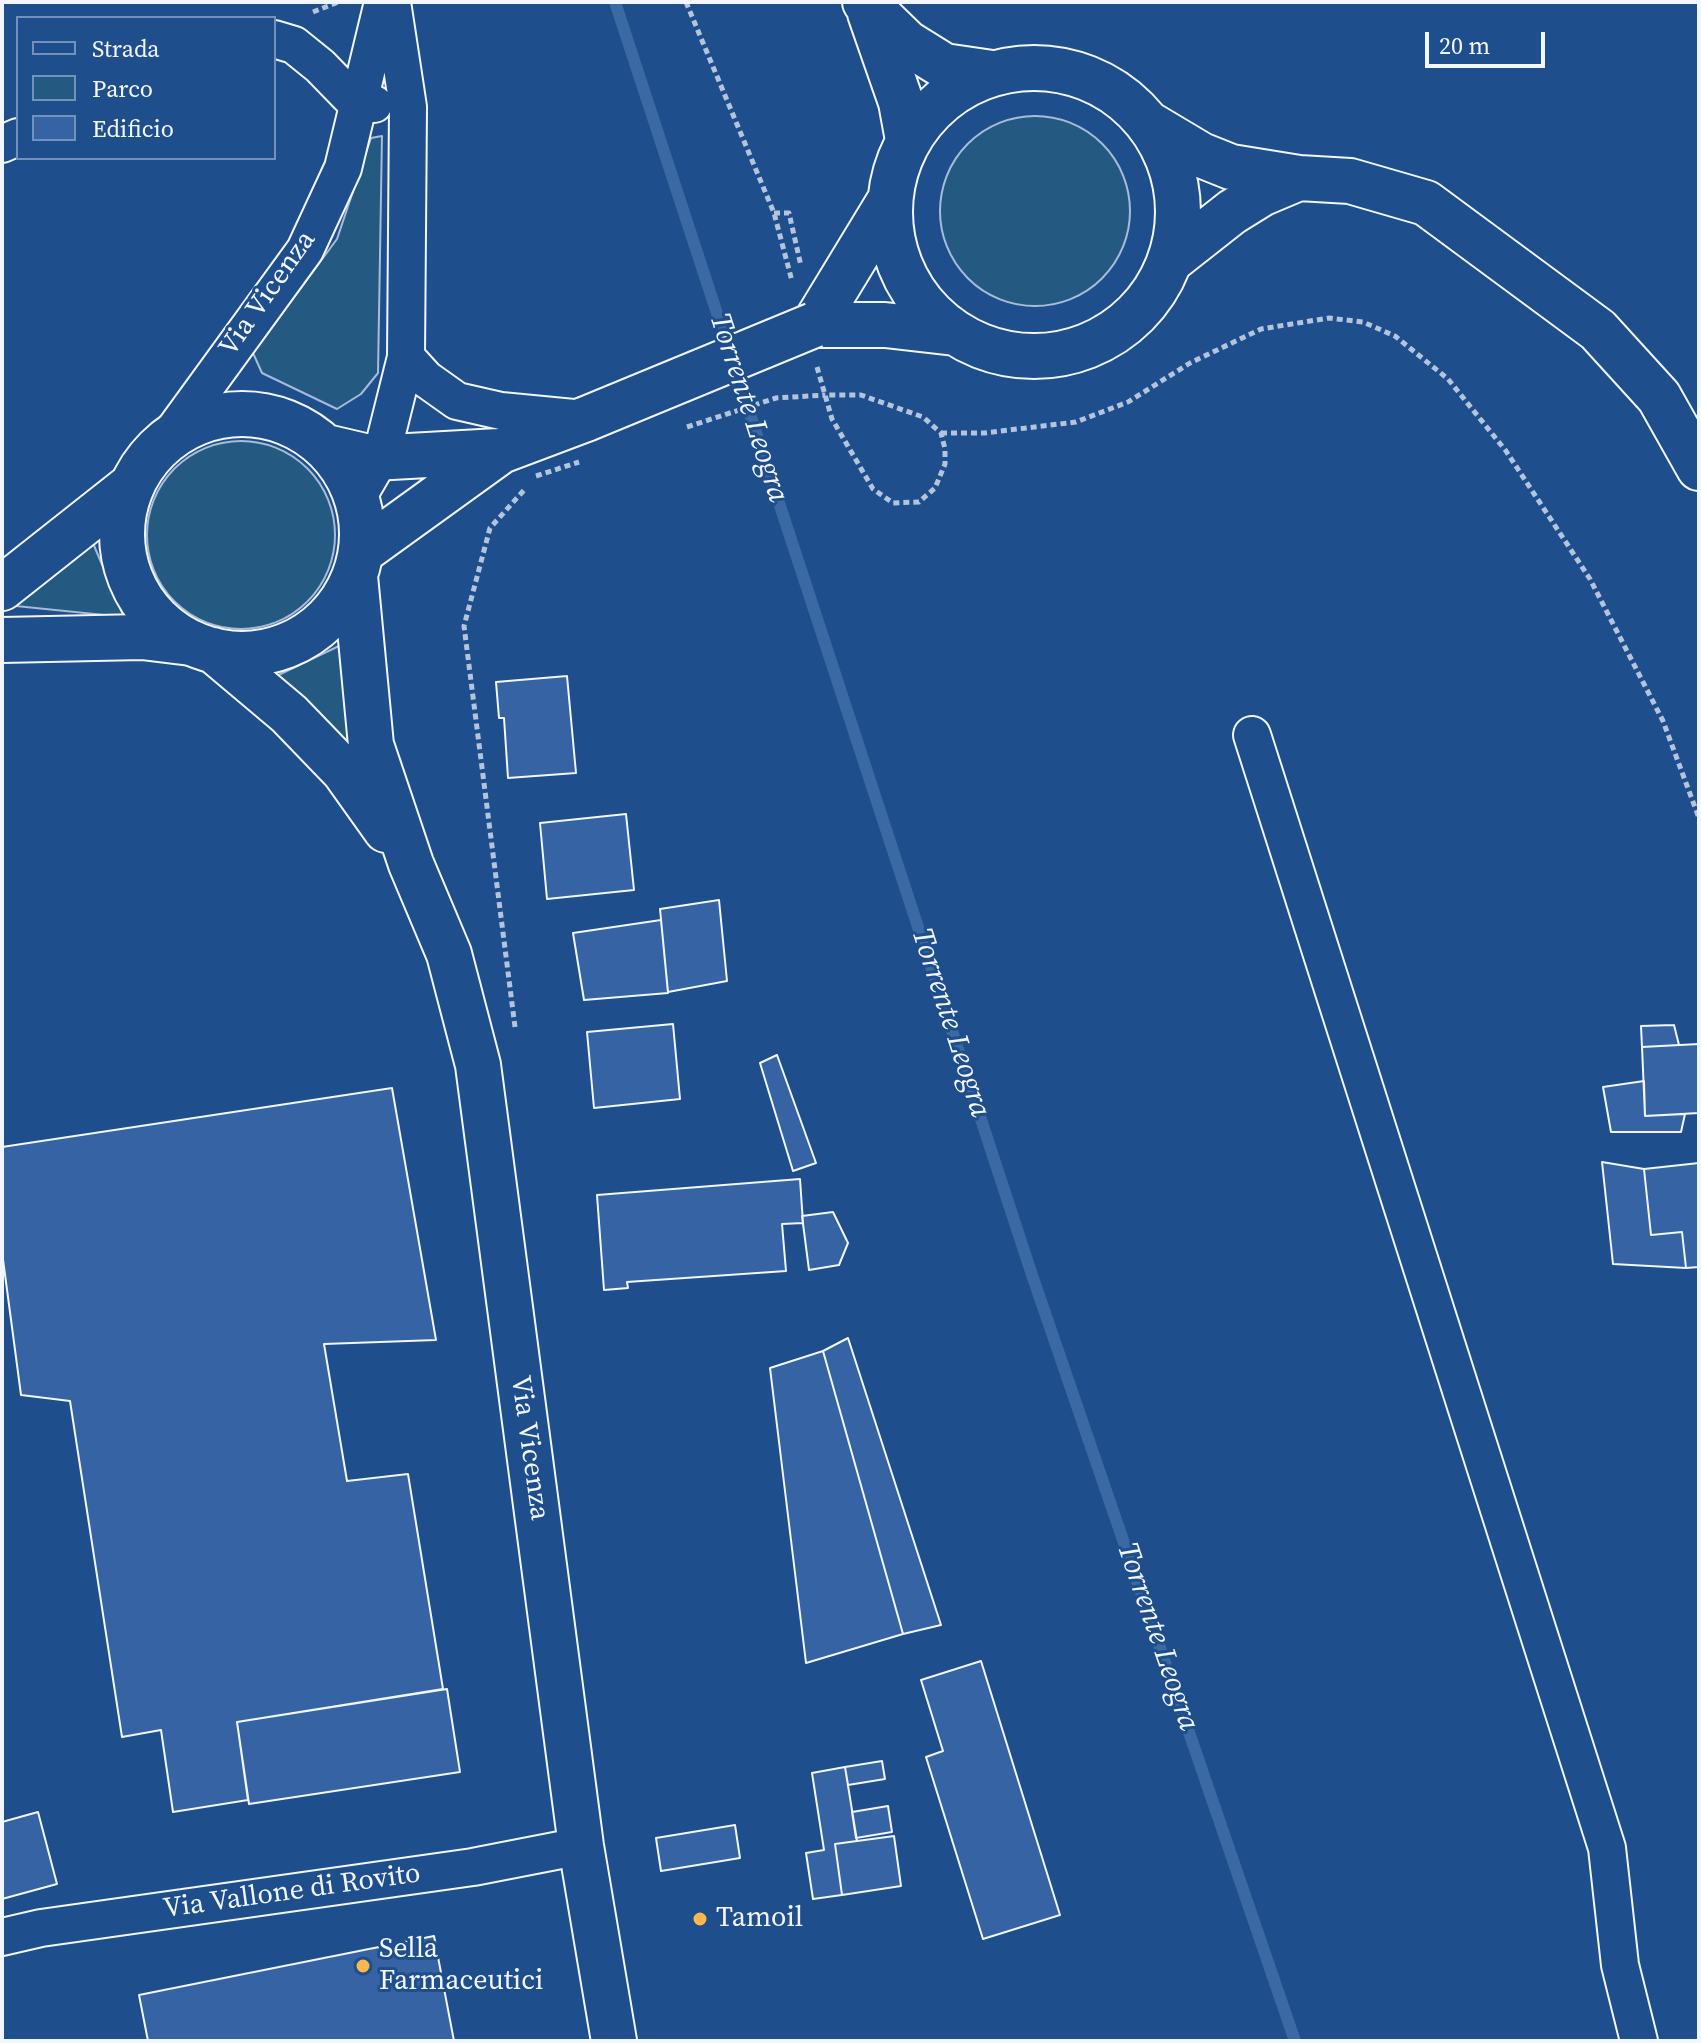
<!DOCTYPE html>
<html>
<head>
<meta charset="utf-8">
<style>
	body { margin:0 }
	#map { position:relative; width:1701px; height:2043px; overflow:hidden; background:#1f4e8c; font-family:"Source Serif 4",serif }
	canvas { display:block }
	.frame { position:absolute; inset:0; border:4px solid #f2f6ff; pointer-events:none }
	.legend { position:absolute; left:16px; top:16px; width:260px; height:144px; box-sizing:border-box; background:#1f4e8c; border:2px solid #7391ba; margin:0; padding:10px 14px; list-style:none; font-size:24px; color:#f2f6ff }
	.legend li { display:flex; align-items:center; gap:16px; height:40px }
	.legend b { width:40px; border:2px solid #7391ba }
	.scale { position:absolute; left:1425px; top:32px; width:120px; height:36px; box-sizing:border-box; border:4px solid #f2f6ff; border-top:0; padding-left:10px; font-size:24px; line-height:28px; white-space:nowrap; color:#f2f6ff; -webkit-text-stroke:6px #1f4e8c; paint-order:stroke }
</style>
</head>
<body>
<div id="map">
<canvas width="1701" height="2043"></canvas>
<div class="frame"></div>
<ul class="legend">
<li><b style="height:10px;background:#1f4e8c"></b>Strada</li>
<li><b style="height:22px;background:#245a82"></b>Parco</li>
<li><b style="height:22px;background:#3563a3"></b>Edificio</li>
</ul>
<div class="scale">20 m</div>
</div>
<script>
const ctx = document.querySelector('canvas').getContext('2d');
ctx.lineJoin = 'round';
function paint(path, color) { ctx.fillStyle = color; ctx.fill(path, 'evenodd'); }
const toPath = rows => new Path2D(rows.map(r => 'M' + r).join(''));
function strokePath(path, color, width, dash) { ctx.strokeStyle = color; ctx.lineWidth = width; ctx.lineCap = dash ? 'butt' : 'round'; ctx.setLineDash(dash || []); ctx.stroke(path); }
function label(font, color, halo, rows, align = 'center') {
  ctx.font = font + ' "Source Serif 4",serif'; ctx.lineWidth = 6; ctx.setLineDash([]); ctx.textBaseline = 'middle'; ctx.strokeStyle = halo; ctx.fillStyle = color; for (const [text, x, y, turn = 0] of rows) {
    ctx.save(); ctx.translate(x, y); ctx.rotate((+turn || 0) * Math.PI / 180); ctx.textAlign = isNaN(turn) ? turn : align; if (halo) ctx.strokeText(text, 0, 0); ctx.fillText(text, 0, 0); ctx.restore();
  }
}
const green = toPath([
	'940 211a95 95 0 1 1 190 0a95 95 0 1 1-190 0Z',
	[382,136,378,373,361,394,337,409,262,373,253,353,337,239,371,138,382,136],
	'147 535a94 94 0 1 1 188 0a94 94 0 1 1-188 0Z',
	[90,536,124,617,6,605,90,536],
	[339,646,353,750,268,680,339,646]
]);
const stream = toPath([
	[615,2,1032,1275,1295,2041]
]);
const building = toPath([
	[567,676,576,773,508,778,504,718,499,718,496,682,567,676],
	[626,814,634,890,547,899,540,823,626,814],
	[719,900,727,981,668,992,660,909,719,900],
	[661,920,668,993,584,1000,573,933,661,920],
	[673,1024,680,1099,594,1108,587,1032,673,1024],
	[1674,1025,1679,1045,1642,1047,1641,1026,1674,1025],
	[1699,1044,1699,1113,1645,1116,1642,1047,1699,1044],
	[777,1055,816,1163,793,1171,760,1063,777,1055],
	[1644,1081,1645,1116,1685,1114,1681,1132,1611,1132,1603,1087,1644,1081],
	[392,1088,436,1340,324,1344,347,1481,408,1474,443,1689,237,1722,248,1800,173,1812,161,1730,122,1737,70,1401,21,1395,2,1252,2,1147,392,1088],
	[1602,1162,1644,1169,1651,1235,1682,1232,1686,1268,1613,1264,1602,1162],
	[1699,1163,1699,1267,1686,1268,1682,1232,1651,1235,1644,1169,1699,1163],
	[800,1179,803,1223,782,1224,786,1271,627,1282,628,1288,604,1290,597,1195,800,1179],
	[833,1212,848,1243,839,1265,809,1270,802,1216,833,1212],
	[848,1338,941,1625,903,1634,823,1351,848,1338],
	[823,1351,903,1634,806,1663,770,1368,823,1351],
	[981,1661,1060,1915,983,1939,926,1757,943,1751,921,1680,981,1661],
	[447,1689,460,1772,249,1804,237,1722,447,1689],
	[882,1761,885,1779,848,1785,845,1767,882,1761],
	[845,1767,857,1841,835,1844,842,1895,813,1899,806,1853,824,1850,812,1773,845,1767],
	[888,1806,892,1832,856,1838,852,1812,888,1806],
	[38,1812,57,1884,2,1899,2,1822,38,1812],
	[735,1825,740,1858,661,1871,656,1838,735,1825],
	[894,1836,901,1886,842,1895,835,1844,894,1836],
	[434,1936,454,2041,148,2041,139,1995,434,1936]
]);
const path = toPath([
	[686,2,774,213,792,281],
	[313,12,338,2],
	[774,213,789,213,801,266],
	[817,367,832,419,873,489,893,503,919,502,935,488,945,464,945,449,941,433,923,417,861,395,825,395],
	[941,433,984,433,1076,422,1128,402,1190,363,1261,329,1329,318,1363,322,1395,336,1448,379,1506,451,1590,579,1663,721,1699,818],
	[515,1027,464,626,490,528,525,489]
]);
const minor = toPath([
	[392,2,408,107,406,357,426,379,457,401,501,411,584,419],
	[274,39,294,45,320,66,356,103,374,104],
	[2,144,18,137],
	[169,437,305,250,343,168,383,2],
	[357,498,381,457,406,357],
	[1252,735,1607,1848,1620,1965,1639,2041],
	[2,1937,41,1928,473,1867,581,1846]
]);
const primary = toPath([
	[865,2,907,43,944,66,992,73],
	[870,13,901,102,908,140],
	'890 212a144 144 0 1 1 288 0a144 144 0 1 1-288 0Z',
	[1149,124,1201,155,1231,167,1299,178,1350,181,1426,203,1598,330,1659,397,1699,468],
	[890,200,814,325,885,325,955,333],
	[1171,260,1232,212,1261,194,1299,178],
	'122 534a120 120 0 1 1 240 0a120 120 0 1 1-240 0Z',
	[326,447,373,458,499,451],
	[361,552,501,451,586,419],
	[355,576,371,745,411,864,449,954,478,1065,581,1846,614,2041],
	[213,650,289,714,344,771,386,830]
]);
const trunk = toPath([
	[2,588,131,486],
	[2,640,142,637,191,643]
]);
const pathBridge = toPath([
	[687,427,776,398,825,395],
	[536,476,579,462]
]);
const primaryBridge = toPath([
	[586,419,814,325]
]);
const markers = [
	[700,1919,8,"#ffb74d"],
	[363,1966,8,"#ffb74d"]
];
const streetNames = [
	["Via Vicenza",268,294,-55],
	["Via Vicenza",529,1448,82],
	["Via Vallone di Rovito",292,1892,-8]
];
const poiNames = [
	["Tamoil",716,1919],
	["Sella",379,1950],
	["Farmaceutici",379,1982]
];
const waterNames = [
	["Torrente Leogra",748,408,72],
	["Torrente Leogra",950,1023,72],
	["Torrente Leogra",1157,1637,71]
];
paint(green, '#245a82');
strokePath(green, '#a8bbd7', 2);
strokePath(stream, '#3b69a3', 12);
paint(building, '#3563a3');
strokePath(building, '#f2f6ff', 2);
strokePath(minor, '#f2f6ff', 40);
strokePath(primary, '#f2f6ff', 48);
strokePath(trunk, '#f2f6ff', 48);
strokePath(path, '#b3c4dc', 5, [6, 4]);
strokePath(minor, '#1f4e8c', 36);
strokePath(primary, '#1f4e8c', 44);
strokePath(trunk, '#1f4e8c', 44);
strokePath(primaryBridge, '#f2f6ff', 48, []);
strokePath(pathBridge, '#b3c4dc', 5, [6, 4]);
strokePath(primaryBridge, '#1f4e8c', 44);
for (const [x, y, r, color] of markers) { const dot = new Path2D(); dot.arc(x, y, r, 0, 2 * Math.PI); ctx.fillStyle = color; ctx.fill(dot); strokePath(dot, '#1f4e8c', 3); }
label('28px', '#f2f6ff', '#1f4e8c', streetNames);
label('28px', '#f2f6ff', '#1f4e8c', poiNames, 'left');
label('italic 30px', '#f2f6ff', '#1f4e8c', waterNames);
</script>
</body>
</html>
